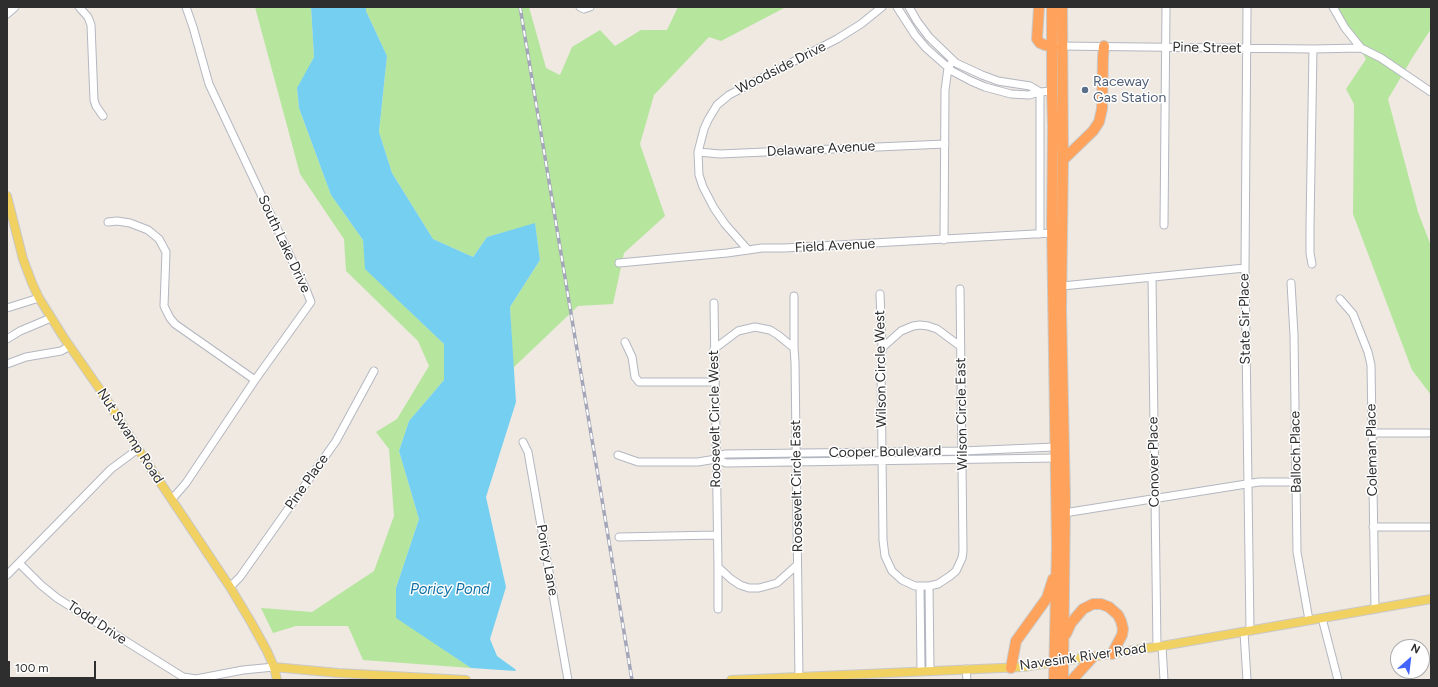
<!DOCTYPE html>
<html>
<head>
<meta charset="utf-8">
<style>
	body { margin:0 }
	#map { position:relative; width:1438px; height:687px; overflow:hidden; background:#efe9e1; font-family:Figtree,sans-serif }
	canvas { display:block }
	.frame { position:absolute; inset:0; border:8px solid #2e2e2e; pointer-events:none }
	.north { position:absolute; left:1390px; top:639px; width:40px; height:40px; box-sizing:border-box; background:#fff; border:1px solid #ababab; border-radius:50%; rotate:28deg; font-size:11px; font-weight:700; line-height:16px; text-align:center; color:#2e2e2e }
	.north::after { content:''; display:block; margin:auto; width:14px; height:18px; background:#4264fb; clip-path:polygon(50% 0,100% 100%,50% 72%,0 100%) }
	.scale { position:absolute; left:8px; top:661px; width:88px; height:18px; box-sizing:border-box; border:2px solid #2e2e2e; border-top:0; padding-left:5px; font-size:12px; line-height:14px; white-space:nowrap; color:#2e2e2e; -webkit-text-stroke:3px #fff; paint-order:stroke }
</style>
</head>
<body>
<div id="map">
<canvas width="1438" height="687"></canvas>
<div class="frame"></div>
<div class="north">N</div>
<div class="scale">100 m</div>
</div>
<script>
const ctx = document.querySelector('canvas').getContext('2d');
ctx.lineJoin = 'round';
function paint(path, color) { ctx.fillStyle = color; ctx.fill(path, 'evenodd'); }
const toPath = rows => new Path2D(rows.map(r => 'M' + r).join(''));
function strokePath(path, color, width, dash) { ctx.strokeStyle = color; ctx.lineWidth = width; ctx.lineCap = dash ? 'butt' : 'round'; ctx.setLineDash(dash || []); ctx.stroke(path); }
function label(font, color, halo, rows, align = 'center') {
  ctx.font = font + ' Figtree,sans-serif'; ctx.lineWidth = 3; ctx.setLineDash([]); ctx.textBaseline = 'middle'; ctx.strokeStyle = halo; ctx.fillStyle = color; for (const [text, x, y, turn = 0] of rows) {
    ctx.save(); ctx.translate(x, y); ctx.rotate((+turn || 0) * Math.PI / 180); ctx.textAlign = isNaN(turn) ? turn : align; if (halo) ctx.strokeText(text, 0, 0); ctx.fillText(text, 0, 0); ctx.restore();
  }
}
const green = toPath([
	[255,7,311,7,314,57,297,89,299,108,331,195,363,240,366,269,444,344,444,380,409,421,399,451,419,519,396,588,396,617,471,668,363,660,348,626,296,626,273,633,261,608,312,612,374,571,394,516,389,449,376,432,397,419,429,366,418,341,346,271,344,239,300,174],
	[366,7,529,7,546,68,560,75,572,47,600,30,615,46,641,30,667,30,678,7,786,7,721,41,709,37,654,95,640,144,665,216,624,253,613,304,578,306,513,368,510,307,540,260,535,224,487,237,473,257,433,239,392,173,379,132,387,56,366,11],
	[1336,7,1431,7,1431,29,1414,55,1388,99,1418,212,1431,246,1431,395,1412,370,1353,214,1354,104,1346,89,1366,59]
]);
const water = toPath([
	[311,7,366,7,366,11,387,56,379,132,392,173,433,239,473,257,487,237,535,223,540,260,510,307,516,402,486,497,506,587,490,639,497,656,515,669,516,671,471,668,396,618,396,588,419,519,399,451,409,421,444,380,444,344,365,269,363,240,331,195,299,108,297,88,314,57]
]);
const minor = toPath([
	[79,7,88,17,91,25,94,100,96,106,103,116],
	[580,7,584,9,590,7],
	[897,7,915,35,926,48,952,71,971,81,985,87,1011,94,1029,95,1040,92,1052,91],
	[909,7,917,21,929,37,956,63,982,75,998,81,1030,86,1040,92],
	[1247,7,1245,268,1250,631],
	[1333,7,1345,28,1361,48,1381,58,1431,92],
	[7,14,15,7],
	[1059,46,1313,49,1361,48],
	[698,152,720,154,945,144],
	[108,222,117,221,130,223,148,230,159,239,166,252,164,306,170,318,175,324,255,380],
	[1164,225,1166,7],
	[1040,234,1040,92],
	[944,240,945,90,948,68,953,60],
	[748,250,725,224,714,208,703,187,699,175,698,152,704,129,708,120,717,105,729,95,837,39,861,24,882,7],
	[619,263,727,253,762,248,784,248,1052,233],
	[1312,264,1310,253,1310,225,1313,49],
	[1152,277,1157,647],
	[1291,283,1294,335,1297,552,1309,620],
	[1062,286,1245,268],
	[880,294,882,348,881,367,883,540,885,556,892,571,902,580,915,586,929,586,938,584,950,576,956,571,962,558,963,551,960,289],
	[794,296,794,348,795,362,799,680],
	[1340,299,1353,314,1368,352,1371,365,1375,609],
	[714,303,718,567,731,579,740,585,749,588,759,588,777,583,797,565],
	[7,308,39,298],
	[7,339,20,331,51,318],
	[625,342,632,357,635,377,639,382,715,382],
	[882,348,901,331,913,326,920,325,928,326,937,329,960,346],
	[714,349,738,331,755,327,770,330,778,335,794,348],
	[7,364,26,357,61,351,70,346],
	[1372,433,1428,433],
	[523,442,528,452,568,680],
	[618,455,638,462,698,462,716,459,726,463,1056,458],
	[716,459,721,455,726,454,962,451,1055,447],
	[172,499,186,483,255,380,311,302,307,292,209,84,193,27,186,7],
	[1064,513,1259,482,1296,482],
	[1373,527,1431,527],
	[619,537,717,535],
	[19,563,41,585,57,598,183,677,196,679,243,670,274,667],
	[718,567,718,609],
	[7,575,111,469,138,449],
	[920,586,921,671],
	[929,586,930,670],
	[230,587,240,577,336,441,374,371],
	[1322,618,1338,680],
	[1244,632,1247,680],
	[1162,646,1164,680],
	[966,669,967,680]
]);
const major = toPath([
	[7,196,23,259,32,283,39,298,64,338,101,391,138,449,230,587,251,622,267,651,274,667,277,680],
	[274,667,338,673,466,680],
	[731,680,1023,667,1162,646,1431,599]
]);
const highway = toPath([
	[1039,7,1037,39,1040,43,1045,45,1053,47],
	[1052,7,1052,91,1053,127,1052,225,1057,546,1054,680],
	[1062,7,1063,160,1061,309,1065,500,1063,680],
	[1063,160,1093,131,1099,122,1102,109,1103,57,1104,46],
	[1066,634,1071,623,1083,609,1093,604,1101,604,1109,607,1118,615,1121,621,1123,629,1122,635,1112,654],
	[1011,668,1016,641,1047,598,1053,579],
	[1072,680,1093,657]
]);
const rail = toPath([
	[520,7,632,680]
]);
const markers = [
	[1085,90,4,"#5c6f8a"]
];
const streetNames = [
	["Pine Street",1207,48,1],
	["Woodside Drive",781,68,-27],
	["Delaware Avenue",821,149,-3],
	["South Lake Drive",284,244,65],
	["Field Avenue",835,246,-3],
	["State Sir Place",1245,319,-91],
	["Wilson Circle West",881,369,-91],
	["Wilson Circle East",962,414,-91],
	["Roosevelt Circle West",715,419,-91],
	["Nut Swamp Road",130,436,57],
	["Coleman Place",1372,450,-91],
	["Cooper Boulevard",885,452,-1],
	["Balloch Place",1296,452,-91],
	["Conover Place",1154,462,-91],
	["Pine Place",307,482,-55],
	["Roosevelt Circle East",797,486,-91],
	["Poricy Lane",547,560,80],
	["Todd Drive",97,623,33],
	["Navesink River Road",1083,657,-8]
];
const serviceNames = [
	["Raceway",1093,82],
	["Gas Station",1093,98]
];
const waterNames = [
	["Poricy Pond",450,590]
];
paint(green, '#b6e59e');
paint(water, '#75cff0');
strokePath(minor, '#b4b7c1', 9);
strokePath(major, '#c9c9c9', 10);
strokePath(highway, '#c9c9c9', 12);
strokePath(minor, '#fff', 7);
strokePath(major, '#f2d163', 8);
strokePath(highway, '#ffa35c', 10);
strokePath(rail, '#a3a6b8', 3.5);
strokePath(rail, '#fff', 2, [6]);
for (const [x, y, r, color] of markers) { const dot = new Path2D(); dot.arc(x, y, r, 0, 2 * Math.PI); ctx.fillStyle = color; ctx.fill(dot); strokePath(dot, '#fff', 1.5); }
label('14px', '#2e2e2e', '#fff', streetNames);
label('14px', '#4e5e75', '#fff', serviceNames, 'left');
label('italic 15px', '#0d6fa3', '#fff', waterNames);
</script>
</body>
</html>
